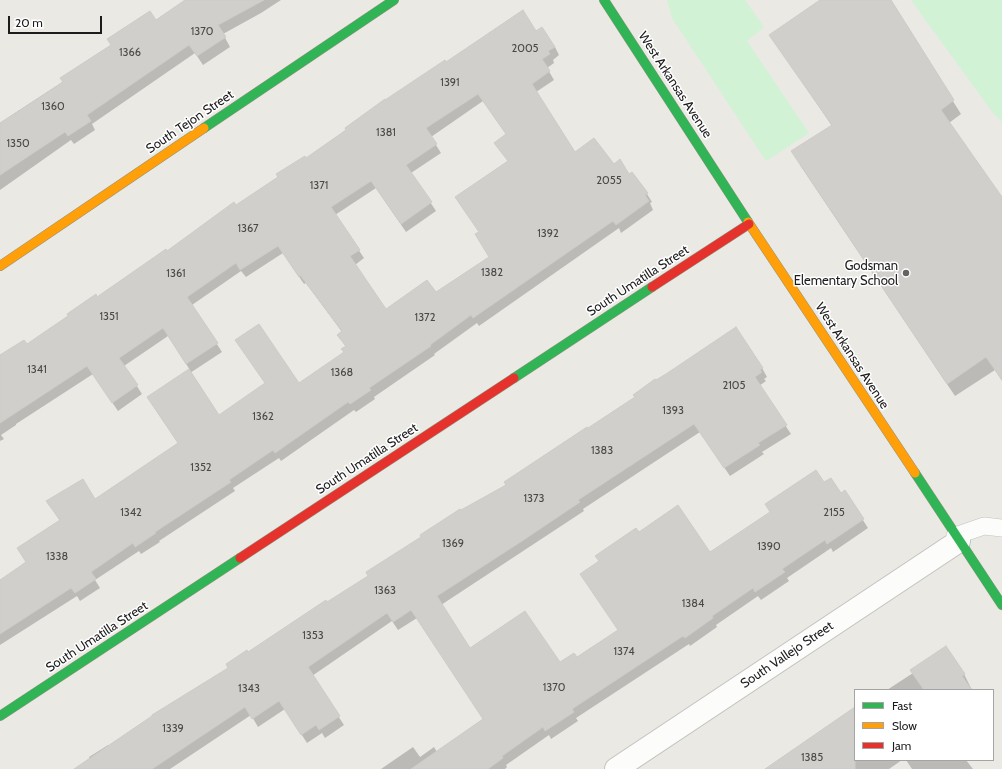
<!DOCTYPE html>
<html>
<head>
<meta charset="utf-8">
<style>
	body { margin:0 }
	#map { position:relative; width:1002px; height:769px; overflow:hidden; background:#eae9e4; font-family:Cabin,sans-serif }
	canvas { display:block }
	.legend { position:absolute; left:854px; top:689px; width:140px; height:72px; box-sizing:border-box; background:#fff; border:1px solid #a4a4a4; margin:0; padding:5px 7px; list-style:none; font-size:12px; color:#1c1c1c }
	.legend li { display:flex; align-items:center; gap:8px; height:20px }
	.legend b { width:20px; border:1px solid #a4a4a4 }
	.scale { position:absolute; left:8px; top:16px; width:94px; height:18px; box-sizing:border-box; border:2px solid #1c1c1c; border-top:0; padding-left:5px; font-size:12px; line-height:14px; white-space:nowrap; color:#1c1c1c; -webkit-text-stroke:3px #fff; paint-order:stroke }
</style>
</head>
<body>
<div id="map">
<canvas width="1002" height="769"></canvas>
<ul class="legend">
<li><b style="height:5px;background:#30b455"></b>Fast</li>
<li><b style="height:5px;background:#ff9f0a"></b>Slow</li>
<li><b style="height:5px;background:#e5322d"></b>Jam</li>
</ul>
<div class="scale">20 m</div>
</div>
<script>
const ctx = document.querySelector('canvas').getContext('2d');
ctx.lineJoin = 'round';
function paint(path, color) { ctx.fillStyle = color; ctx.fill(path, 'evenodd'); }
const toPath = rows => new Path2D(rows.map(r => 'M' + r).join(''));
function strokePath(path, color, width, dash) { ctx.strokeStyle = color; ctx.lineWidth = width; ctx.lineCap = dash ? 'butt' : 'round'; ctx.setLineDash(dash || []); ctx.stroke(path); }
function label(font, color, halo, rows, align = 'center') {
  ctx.font = font + ' Cabin,sans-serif'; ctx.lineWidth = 3; ctx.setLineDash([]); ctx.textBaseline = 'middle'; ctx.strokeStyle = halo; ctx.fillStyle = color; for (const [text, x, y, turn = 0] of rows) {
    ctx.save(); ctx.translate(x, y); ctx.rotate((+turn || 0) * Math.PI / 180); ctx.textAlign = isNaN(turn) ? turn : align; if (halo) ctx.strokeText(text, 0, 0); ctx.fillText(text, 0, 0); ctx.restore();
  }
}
const park = toPath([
	[667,0,745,0,764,27,747,41,809,133,766,161,672,18],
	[911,0,1002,0,1002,122,993,113]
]);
const shadow = toPath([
	[187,0,281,0,261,13,223,34,230,47,203,65,195,53,92,124,95,130,74,144,71,140,0,190,0,123],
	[822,0,890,0,961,114,949,123,1002,199,1002,381,995,370,955,396,800,165,832,126,771,36],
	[536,32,555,47,559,55,553,60,554,63,547,68,554,80,536,92,574,154,614,165,629,175,632,174,647,194,652,202,650,203,653,210,621,233,619,228,479,326,477,323,434,354,435,355,374,397,375,399,356,412,354,410,281,461,279,458,233,488,235,491,159,541,160,542,141,554,139,551,95,580,100,588,80,601,77,596,0,645,0,581,27,562,60,521,47,501,95,500,179,444,148,398,190,370,168,336,124,366,142,394,118,411,93,374,16,424,16,425,1,435,4,439,0,441,0,361,26,346,236,206,446,64],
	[483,101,507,135,510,166,480,232,490,258,436,294,386,310,355,265,364,258,335,215,376,188,406,232,436,211,411,173,441,153,431,137],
	[283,253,304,284,306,283,342,332,338,335,346,347,345,353,298,385,218,416,190,373,222,352,192,305,241,271,246,277],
	[762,368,767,377,764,379,766,381,759,386,791,434,762,452,764,454,730,476,700,432,583,509,584,511,441,605,470,649,560,664,577,659,619,631,638,533,710,554,824,484,841,494,845,492,868,528,833,552,831,548,787,578,789,581,761,600,758,596,716,625,717,627,690,646,689,644,576,718,578,721,551,739,549,735,506,765,507,767,505,769,381,769,413,747,420,757,434,747,437,752,484,720,417,618,398,630,392,621,312,676,344,725,325,738,322,733,307,743,285,709,258,727,251,715,170,769,77,769,90,760,89,757,108,745,109,747,229,668,248,653,369,576,461,511],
	[913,673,964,674,972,690,887,690],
	[855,708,855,760,902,760,889,769,766,769],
	[906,760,966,760,973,769,912,769]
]);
const building = toPath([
	[185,0,264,0,218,25,226,37,197,56,189,45,87,115,91,121,68,136,65,132,0,175,0,123,63,82,60,78,111,45,107,39,150,11,156,20,185,0],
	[820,0,891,0,954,100,941,110,1002,197,1002,380,986,357,947,384,791,151,832,125,769,35,820,0],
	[523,10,536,31,542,27,555,47,548,51,550,54,542,59,550,71,532,84,575,152,594,138,614,164,620,159,629,174,632,172,648,193,645,195,649,201,616,225,613,221,473,318,471,315,430,345,431,346,369,388,371,390,350,404,348,402,275,453,273,450,229,480,231,482,155,532,156,533,135,547,133,543,91,572,96,579,75,593,71,588,0,634,0,580,26,562,17,548,60,520,46,501,83,479,95,499,178,443,147,397,189,369,219,415,265,383,235,340,259,324,299,383,344,352,341,349,346,346,337,335,342,331,300,275,299,277,278,246,240,270,236,263,187,297,218,343,186,364,163,328,119,358,138,385,112,403,87,366,0,423,0,355,24,340,27,344,68,316,67,314,96,294,97,297,166,249,167,251,234,202,236,205,278,177,276,174,305,156,306,158,346,130,345,128,385,99,385,100,445,60,446,62,523,10],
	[478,94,506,134,494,143,508,161,455,197,479,232,475,234,489,257,436,292,427,280,386,309,350,256,360,250,331,207,371,181,401,224,432,202,406,165,437,144,426,128,478,94],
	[736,327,763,368,760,370,762,372,755,377,787,425,758,443,760,445,724,468,694,424,578,500,580,502,522,541,437,596,470,648,525,611,560,662,574,653,577,657,618,630,580,574,599,561,595,556,636,528,639,532,678,505,710,552,770,512,765,504,816,470,824,482,831,478,841,493,845,490,864,519,827,544,825,540,782,569,785,572,755,592,753,588,712,616,713,618,685,638,683,636,572,709,574,712,545,731,543,727,502,756,503,758,488,769,411,769,483,719,411,610,393,622,387,613,308,667,340,716,319,730,316,725,301,735,279,701,252,719,245,707,152,769,74,769,152,716,152,715,228,668,226,664,247,650,248,652,326,600,327,602,368,576,366,572,421,537,420,535,460,509,461,510,506,485,504,482,587,427,588,428,635,397,633,395,655,379,656,380,666,374,736,327],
	[946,646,965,674,962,676,972,690,924,690,910,670,946,646],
	[855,707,855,769,765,769,855,707]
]);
const lane = toPath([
	[955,536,984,526,1002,528]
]);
const street = toPath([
	[616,769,959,541]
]);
const fast = toPath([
	[604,0,748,222],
	[204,128,394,0],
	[514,378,652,287],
	[915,473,1002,605],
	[0,716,240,558]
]);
const slow = toPath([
	[748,222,915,473],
	[0,266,204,128]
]);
const jam = toPath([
	[652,287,749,224],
	[240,558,514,378]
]);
const markers = [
	[906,273,4,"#646462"]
];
const numberNames = [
	["1370",202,32],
	["2005",525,49],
	["1366",130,53],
	["1391",450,83],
	["1360",53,107],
	["1381",386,133],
	["1350",18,144],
	["2055",609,181],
	["1371",319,186],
	["1367",248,229],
	["1392",548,234],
	["1382",492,273],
	["1361",176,274],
	["1351",109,317],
	["1372",425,318],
	["1341",37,370],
	["1368",342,373],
	["2105",734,386],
	["1393",673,411],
	["1362",263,417],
	["1383",602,451],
	["1352",201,468],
	["1373",534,499],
	["1342",131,513],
	["2155",834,513],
	["1369",453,544],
	["1390",769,547],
	["1338",57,557],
	["1363",385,591],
	["1384",693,604],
	["1353",313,636],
	["1374",624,652],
	["1370",554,688],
	["1343",249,689],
	["1339",173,729],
	["1385",812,758]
];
const streetNames = [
	["West Arkansas Avenue",675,85,57],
	["South Tejon Street",190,122,-34],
	["South Umatilla Street",638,281,-33],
	["West Arkansas Avenue",852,356,57],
	["South Umatilla Street",367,459,-33],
	["South Umatilla Street",97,637,-33],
	["South Vallejo Street",787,655,-34]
];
const poiNames = [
	["Godsman",898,266],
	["Elementary School",898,281]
];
paint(park, '#d1f2d5');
paint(shadow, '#0003');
paint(building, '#d1cfcb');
strokePath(building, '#cdcbc6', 1);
strokePath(lane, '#c3c2c0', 18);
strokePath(street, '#c3c2c0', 24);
strokePath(fast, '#90937d', 10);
strokePath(slow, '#90937d', 10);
strokePath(jam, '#90937d', 10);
strokePath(lane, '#fcfcfb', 17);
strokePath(street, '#fcfcfb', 22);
strokePath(fast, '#30b455', 9);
strokePath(slow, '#ff9f0a', 9);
strokePath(jam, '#e5322d', 9);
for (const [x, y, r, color] of markers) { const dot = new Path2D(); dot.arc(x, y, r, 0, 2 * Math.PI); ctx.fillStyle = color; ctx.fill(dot); strokePath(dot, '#fff', 1.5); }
label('11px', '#494948', null, numberNames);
label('13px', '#1c1c1c', '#fff', streetNames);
label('13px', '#1c1c1c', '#fff', poiNames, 'right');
</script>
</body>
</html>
